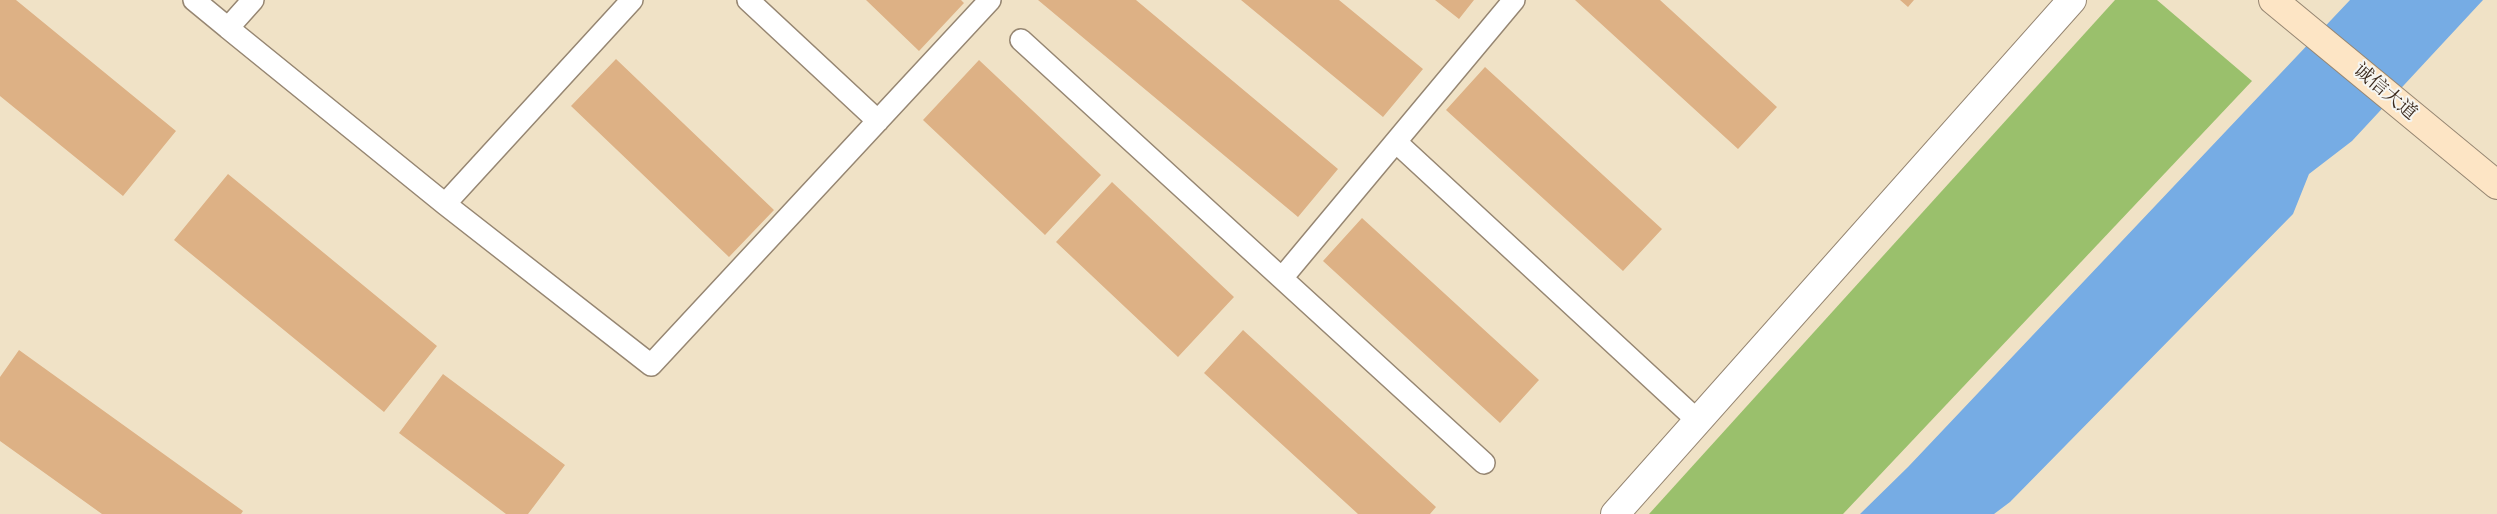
<!DOCTYPE html>
<html>
<head>
<meta charset="utf-8">
<style>
	body { margin:0 }
	canvas { display:block; background:#f0e2c6 }
</style>
</head>
<body>
<canvas width="2497" height="514"></canvas>
<script>
const ctx = document.querySelector('canvas').getContext('2d');
ctx.lineJoin = 'round';
function paint(path, color) { ctx.fillStyle = color; ctx.fill(path, 'evenodd'); }
const toPath = rows => new Path2D(rows.map(r => 'M' + r).join(''));
function strokePath(path, color, width, dash) { ctx.strokeStyle = color; ctx.lineWidth = width; ctx.lineCap = dash ? 'butt' : 'round'; ctx.setLineDash(dash || []); ctx.stroke(path); }
function label(font, color, halo, rows, align = 'center') {
  ctx.font = font + ' "EB Garamond","Noto Serif SC",serif'; ctx.lineWidth = 4; ctx.setLineDash([]); ctx.textBaseline = 'middle'; ctx.strokeStyle = halo; ctx.fillStyle = color; for (const [text, x, y, turn = 0] of rows) {
    ctx.save(); ctx.translate(x, y); ctx.rotate((+turn || 0) * Math.PI / 180); ctx.textAlign = isNaN(turn) ? turn : align; if (halo) ctx.strokeText(text, 0, 0); ctx.fillText(text, 0, 0); ctx.restore();
  }
}
const green = toPath([
	[2115,0,2157,0,2252,81,1843,514,1649,514]
]);
const water = toPath([
	[2350,0,2483,0,2352,141,2309,174,2293,214,2010,502,1994,514,1860,514,1908,467]
]);
const building = toPath([
	[0,0,16,0,176,131,123,196,0,96],
	[866,0,961,0,964,3,919,51],
	[1038,0,1136,0,1338,169,1298,217],
	[1241,0,1339,0,1423,69,1383,117],
	[1435,0,1474,0,1459,19],
	[1575,0,1660,0,1777,107,1738,149],
	[1900,0,1914,0,1908,7],
	[616,59,774,210,729,257,571,106],
	[979,60,1101,175,1045,235,923,120],
	[1485,67,1662,229,1623,271,1446,110],
	[228,174,437,346,384,412,174,240],
	[1112,182,1234,297,1178,357,1056,242],
	[1362,218,1539,380,1500,423,1323,261],
	[1243,330,1436,507,1430,514,1358,514,1204,373],
	[19,350,243,511,241,514,102,514,0,441,0,377],
	[443,374,565,465,528,514,506,514,399,433]
]);
const lane = toPath([
	[194,0,228,28],
	[253,0,228,28,445,204,651,365,990,0],
	[748,0,878,121],
	[1021,40,1484,463],
	[1396,142,1698,421],
	[445,204,632,0],
	[1282,278,1514,0]
]);
const street = toPath([
	[1615,514,2072,0]
]);
const secondary = toPath([
	[2273,0,2497,185]
]);
const streetNames = [
	["诚信大道",2385,92,40]
];
paint(green, '#9ac06c');
paint(water, '#76ace4');
paint(building, '#ddb185');
strokePath(lane, '#968672', 24);
strokePath(street, '#968672', 30);
strokePath(secondary, '#968672', 30);
strokePath(lane, '#fff', 21);
strokePath(street, '#fff', 28);
strokePath(secondary, '#fde5c5', 28);
label('19px', '#3b2a1e', '#f6f6f2', streetNames);
</script>
</body>
</html>
